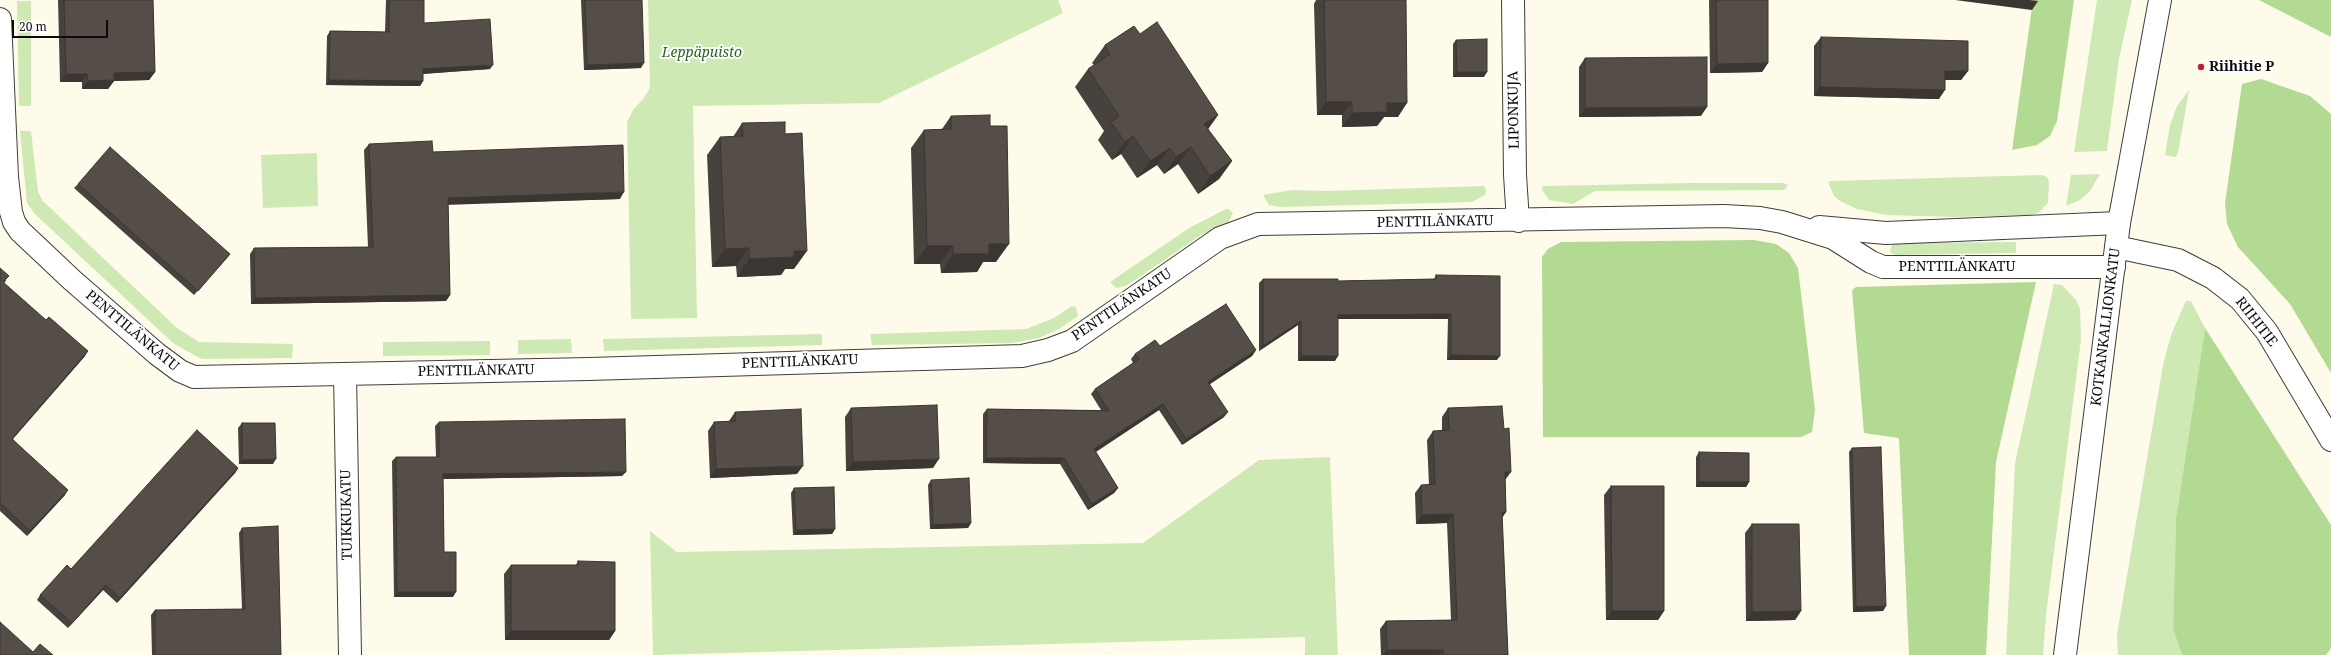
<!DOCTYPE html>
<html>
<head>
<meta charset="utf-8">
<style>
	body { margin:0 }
	#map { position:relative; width:2331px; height:655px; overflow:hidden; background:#fffbea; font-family:"Noto Serif",serif }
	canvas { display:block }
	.scale { position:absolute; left:12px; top:20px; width:96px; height:18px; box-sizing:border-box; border:2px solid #0b0b0b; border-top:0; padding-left:5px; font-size:12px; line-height:14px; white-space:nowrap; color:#0b0b0b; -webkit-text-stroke:3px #fff; paint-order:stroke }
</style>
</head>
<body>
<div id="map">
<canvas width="2331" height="655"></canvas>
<div class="scale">20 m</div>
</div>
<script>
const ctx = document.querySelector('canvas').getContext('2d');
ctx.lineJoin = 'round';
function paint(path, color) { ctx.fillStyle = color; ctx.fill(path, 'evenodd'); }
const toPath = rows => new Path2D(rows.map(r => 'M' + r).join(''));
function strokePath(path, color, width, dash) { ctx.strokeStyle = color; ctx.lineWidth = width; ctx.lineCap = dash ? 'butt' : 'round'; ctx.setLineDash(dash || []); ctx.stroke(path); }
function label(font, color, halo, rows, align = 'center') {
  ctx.font = font + ' "Noto Serif",serif'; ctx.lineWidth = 4; ctx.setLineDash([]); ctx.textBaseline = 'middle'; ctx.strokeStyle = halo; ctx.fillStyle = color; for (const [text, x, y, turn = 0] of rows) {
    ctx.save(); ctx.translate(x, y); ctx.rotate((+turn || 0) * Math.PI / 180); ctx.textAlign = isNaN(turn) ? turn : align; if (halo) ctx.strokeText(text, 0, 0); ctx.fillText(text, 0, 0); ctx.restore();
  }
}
const green = toPath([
	[648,0,1058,0,1063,13,879,103,693,106,697,318,631,319,627,122,633,110,643,99,650,88],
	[2097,0,2132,0,2119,59,2107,151,2074,152],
	[17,1,31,1,31,106,19,106],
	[2189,90,2178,153,2176,157,2174,157,2165,155,2170,125,2177,106],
	[20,131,31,131,38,192,43,201,177,328,199,342,293,344,292,358,202,359,174,344,35,214,27,203],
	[317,153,318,206,263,208,261,155],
	[2100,174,2090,191,2080,200,2066,206,2071,175],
	[2042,175,2047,177,2049,182,2048,203,2038,213,2029,215,1954,217,1886,215,1857,209,1840,201,1834,196,1829,185,1829,181],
	[1691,183,1783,183,1788,185,1784,190,1595,191,1573,204,1549,200,1542,190,1543,186],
	[1484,186,1486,191,1485,195,1472,202,1280,207,1269,205,1263,195,1292,190,1326,191],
	[1226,209,1229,209,1233,213,1228,223,1201,235,1126,286,1116,288,1110,282,1189,228],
	[2016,242,2016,253,1896,255,1891,253,1890,250,1892,245,1897,243],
	[2054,284,2062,285,2076,300,2080,309,2081,340,2046,615,2043,655,2006,655,2015,463],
	[2186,301,2191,301,2205,328,2176,518,2173,629,2182,655,2118,655,2117,634,2163,365,2171,335],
	[1072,306,1076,307,1078,316,1059,329,1039,338,1012,343,872,345,870,334,1026,329,1054,318],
	[822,334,822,345,604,351,603,339],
	[571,339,572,353,518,354,518,340],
	[490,341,490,355,383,356,383,342],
	[1330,457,1338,655,1305,655,1305,637,653,655,650,531,677,552,1143,543,1259,460]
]);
const forest = toPath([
	[2033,0,2074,0,2057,121,2050,136,2037,145,2012,150],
	[2259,0,2331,0,2331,37],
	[2261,79,2310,96,2331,114,2331,373,2290,304,2238,247,2227,224,2225,203,2242,84],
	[1754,240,1776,244,1789,253,1798,268,1815,410,1812,432,1801,437,1543,437,1542,257,1548,249,1561,242],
	[2036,282,1996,462,1986,655,1909,655,1899,438,1864,433,1852,290,1856,287],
	[2205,328,2331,525,2331,648,2326,655,2182,655,2173,629,2176,518]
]);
const minor = toPath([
	[1513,0,1515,175,1518,221],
	[0,19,7,177,11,212,14,222,20,231,72,280,157,354,180,371,194,377,589,369,1022,356,1048,350,1072,341,1220,238,1258,224,1724,216,1760,218,1782,222,1833,238,1871,262,1883,267,2114,267],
	[1819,227,1886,233,2119,223],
	[2116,247,2178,260,2213,278,2240,299,2267,332,2331,440],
	[345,374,350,655]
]);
const tertiary = toPath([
	[2065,655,2119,223,2160,0]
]);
const wall = toPath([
	[58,0,153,0,155,72,149,80,114,81,108,89,82,89,82,82,60,82],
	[386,0,424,0,424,23,490,69,423,74,423,81,420,86,326,85,327,36,330,31,385,32],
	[581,0,642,0,641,68,584,70],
	[1316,0,1324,0,1398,117,1384,117,1377,126,1342,127,1342,115,1317,115,1314,4],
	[1709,0,1768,0,1768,63,1762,72,1710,73],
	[1140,34,1218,115,1208,129,1232,161,1219,179,1198,194,1178,164,1164,174,1157,165,1137,178,1121,154,1112,160,1098,140,1104,131,1075,87,1088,69,1094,65,1092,63,1105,45],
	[1821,37,1968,71,1961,80,1945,80,1939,99,1814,96,1814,46],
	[1456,40,1484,77,1453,77,1453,44],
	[1585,58,1701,116,1579,117,1579,67],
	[951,116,990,126,996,262,983,262,977,272,941,273,940,264,914,264,911,148,924,130,942,129],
	[742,123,794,269,785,269,781,275,737,277,736,266,712,267,707,155,720,137,733,137],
	[369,144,433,152,620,199,448,204,450,295,446,301,251,304,250,254,254,248,368,247,364,150],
	[78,184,230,254,227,258,194,295,74,188],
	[0,268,6,281,4,283,85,356,13,439,65,495,27,536,0,511],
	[1436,275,1497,360,1447,360,1448,319,1338,319,1335,361,1298,361,1298,325,1259,351,1259,283,1263,279,1338,281,1434,279],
	[1160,346,1256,350,1252,356,1210,384,1224,417,1182,445,1159,410,1096,452,1118,488,1114,493,1088,510,1060,464,983,463,983,414,987,409,1101,410,1091,394,1095,389,1133,363,1131,359,1135,354],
	[851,408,933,468,846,471,845,417],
	[1448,408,1505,480,1506,512,1502,517,1508,655,1381,655,1380,629,1386,621,1451,620,1447,523,1416,524,1415,493,1421,485,1429,485,1427,440,1433,431,1442,431,1442,417],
	[735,412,797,474,710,478,708,431,714,422,729,421],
	[439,422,622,476,443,479,444,552,453,597,394,597,392,461,396,457,436,457,435,426],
	[242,423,273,464,239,464,238,428],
	[1852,448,1886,606,1883,611,1853,612,1849,452],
	[1699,452,1749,482,1746,487,1696,487,1696,457],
	[238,468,235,473,117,603,103,590,68,628,37,600,40,595,71,569],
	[931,480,971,523,968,528,930,529,928,485],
	[1611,486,1664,611,1658,620,1606,620,1604,495],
	[794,488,835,529,832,534,793,535,791,493],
	[1752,524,1801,611,1795,620,1746,621,1745,533],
	[242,528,281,655,152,655,151,615,155,610,242,609,239,533],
	[578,561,615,631,609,640,505,640,504,574,511,565,576,565]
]);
const shadedWall = toPath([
	[1955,0,2030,0,2038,1,2032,10],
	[644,63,641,68,584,70,587,65],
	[1768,63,1762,72,1710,73,1717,64],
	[493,65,490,69,420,74,423,69],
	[1945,71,1968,71,1961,80,1939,80],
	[155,72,149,80,114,81,108,89,82,89,88,81,114,73],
	[1457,72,1487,72,1484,77,1453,77],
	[66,74,87,74,82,82,60,82],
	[329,80,423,81,420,86,326,85],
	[1820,87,1945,90,1939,99,1814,96],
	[1326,102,1352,102,1342,115,1317,115],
	[1387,103,1407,103,1398,117,1384,117,1377,126,1342,127,1352,113],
	[1707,107,1701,116,1579,117,1585,108],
	[1218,115,1206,132,1204,124],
	[1133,136,1121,154,1112,160,1125,142],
	[1191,147,1178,164,1164,174,1176,157],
	[1170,148,1157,165,1137,178,1150,161],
	[1232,161,1219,179,1198,194,1210,176],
	[624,192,620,199,444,205,448,198],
	[989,244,1009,244,996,262,983,262,977,272,941,273,953,254],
	[927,246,953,246,940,264,914,264],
	[749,248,736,266,712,267,725,249],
	[794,251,807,251,794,269,785,269,781,275,737,277,749,259],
	[450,295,446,301,251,304,255,298],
	[1451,314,1448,319,1335,319,1338,315],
	[1301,321,1298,325,1259,351,1263,346],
	[1256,350,1252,356,1204,388,1208,382],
	[88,351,85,356,9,443,12,439],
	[1451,355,1500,356,1497,360,1447,360],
	[1301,356,1338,356,1335,361,1298,361],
	[1163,404,1159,410,1090,455,1094,449],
	[1228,412,1224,417,1182,445,1186,439],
	[986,458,1064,458,1060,464,983,463],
	[276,459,273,464,239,464,242,460],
	[939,459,933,468,846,471,853,462],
	[803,466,797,474,710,478,716,469],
	[238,468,235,473,117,603,120,598],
	[626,472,622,476,440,479,443,474],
	[1505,472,1511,472,1505,480],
	[1699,482,1749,482,1746,487,1696,487],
	[1118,488,1114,493,1088,510,1092,504],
	[68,490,65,495,27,536,30,531],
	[1502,512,1506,512,1500,521],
	[1453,514,1447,523,1416,524,1422,515],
	[971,523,968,528,930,529,933,525],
	[835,529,832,534,793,535,796,530],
	[106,585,103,590,68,628,72,623],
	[397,592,456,592,453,597,394,597],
	[1886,606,1883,611,1853,612,1856,607],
	[1612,611,1664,611,1658,620,1606,620],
	[1801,611,1795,620,1746,621,1752,612],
	[511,631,615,631,609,640,505,640],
	[1387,650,1443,650,1439,655,1383,655]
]);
const building = toPath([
	[64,0,153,0,155,72,114,73,114,80,88,81,87,74,66,74,64,0],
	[389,0,424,0,424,23,490,19,493,65,423,69,423,81,329,80,330,31,389,32,389,0],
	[585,0,642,0,644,63,587,65,585,0],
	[1324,0,1406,0,1407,103,1387,103,1387,112,1352,113,1352,102,1326,102,1324,0],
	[1716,0,1768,0,1768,63,1717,64,1716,0],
	[1157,22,1218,115,1204,124,1232,161,1210,176,1191,147,1176,157,1170,148,1150,161,1133,136,1125,142,1111,122,1119,116,1088,69,1110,54,1105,45,1134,26,1140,34,1157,22],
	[1821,37,1968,41,1968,71,1945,71,1945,90,1820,87,1821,37],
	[1487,39,1487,72,1457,72,1456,40,1487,39],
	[1707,57,1707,107,1585,108,1585,58,1707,57],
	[990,115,990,126,1007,126,1009,244,989,244,989,254,953,254,953,246,927,246,924,130,951,129,951,116,990,115],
	[785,122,785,134,802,133,807,251,794,251,794,257,749,259,749,248,725,249,720,137,743,136,742,123,785,122],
	[432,141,433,152,623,145,624,192,448,198,450,295,255,298,254,248,373,247,369,144,432,141],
	[110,147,230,254,198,291,78,184,110,147],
	[0,268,9,276,3,282,46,320,49,317,88,351,12,439,68,490,30,531,0,503,0,268],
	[1436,275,1500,276,1500,356,1451,355,1451,314,1338,315,1338,356,1301,356,1301,321,1263,346,1263,279,1338,279,1338,281,1436,279,1436,275],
	[1226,304,1256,350,1208,382,1228,412,1186,439,1163,404,1094,449,1118,488,1092,504,1064,458,986,458,987,409,1109,411,1095,389,1139,359,1135,354,1155,340,1160,346,1226,304],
	[937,405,939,459,853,462,851,408,937,405],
	[1502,406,1504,429,1509,428,1511,472,1505,472,1506,512,1502,512,1508,655,1443,655,1443,650,1387,650,1386,621,1457,620,1453,514,1422,515,1421,485,1435,484,1433,431,1449,430,1448,408,1502,406],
	[801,409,803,466,716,469,714,422,736,421,735,412,801,409],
	[625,419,626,472,443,474,444,552,456,552,456,592,397,592,396,457,439,457,439,422,625,419],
	[242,423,275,423,276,459,242,460,242,423],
	[197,430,238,468,120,598,106,585,72,623,40,595,67,565,71,569,197,430],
	[1881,447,1886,606,1856,607,1852,448,1881,447],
	[1699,452,1749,453,1749,482,1699,482,1699,452],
	[969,478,971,523,933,525,931,480,969,478],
	[1611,486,1664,486,1664,611,1612,611,1611,486],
	[834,487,835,529,796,530,794,488,834,487],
	[1752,524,1799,524,1801,611,1752,612,1752,524],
	[278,526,281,655,155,655,155,610,245,609,242,528,278,526],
	[578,561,615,562,615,631,511,631,511,565,578,565,578,561],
	[0,622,33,652,40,644,53,655,0,655,0,622]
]);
const markers = [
	[2201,67,4,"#bc2328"]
];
const parkNames = [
	["Leppäpuisto",702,53]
];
const poiNames = [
	["Riihitie P",2209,67]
];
const streetNames = [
	["LIPONKUJA",1514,110,-91],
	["PENTTILÄNKATU",1435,222,-1],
	["PENTTILÄNKATU",1957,267],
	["PENTTILÄNKATU",1122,305,-34],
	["RIIHITIE",2256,322,52],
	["KOTKANKALLIONKATU",2106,327,-83],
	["PENTTILÄNKATU",132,331,40],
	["PENTTILÄNKATU",800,362,-2],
	["PENTTILÄNKATU",476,371,-1],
	["TUIKKUKATU",347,515,-91]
];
paint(green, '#cfe9b4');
paint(forest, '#b2da93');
strokePath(minor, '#3e3e3e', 24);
strokePath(tertiary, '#3e3e3e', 24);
strokePath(minor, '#fff', 22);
strokePath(tertiary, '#fff', 22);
paint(wall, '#48423e');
paint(shadedWall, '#3b3632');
paint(building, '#544d48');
strokePath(building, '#3b3632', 1);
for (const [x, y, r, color] of markers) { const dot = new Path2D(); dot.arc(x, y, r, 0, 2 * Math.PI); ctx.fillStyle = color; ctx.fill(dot); strokePath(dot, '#fff', 1.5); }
label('italic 14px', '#2a631c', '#fff', parkNames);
label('bold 14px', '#0b0b0b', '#fff', poiNames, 'left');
label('14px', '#0b0b0b', '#fff', streetNames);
</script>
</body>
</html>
